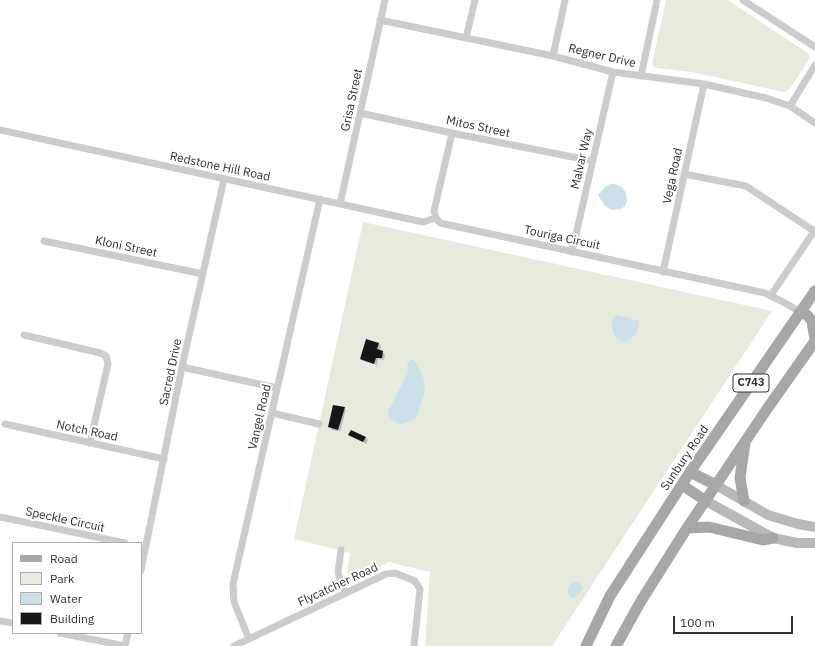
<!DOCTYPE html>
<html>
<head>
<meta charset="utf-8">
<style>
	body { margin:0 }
	#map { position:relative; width:815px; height:646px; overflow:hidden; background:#fff; font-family:"IBM Plex Sans",sans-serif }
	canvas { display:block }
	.legend { position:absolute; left:12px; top:542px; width:130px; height:92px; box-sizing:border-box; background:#fff; border:1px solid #acacac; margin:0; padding:5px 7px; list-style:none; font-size:12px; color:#2f2f2f }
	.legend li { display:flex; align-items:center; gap:8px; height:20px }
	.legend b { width:20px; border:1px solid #acacac }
	.scale { position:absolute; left:673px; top:616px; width:120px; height:18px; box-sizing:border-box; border:2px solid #2f2f2f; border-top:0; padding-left:5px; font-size:12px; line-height:14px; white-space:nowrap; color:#2f2f2f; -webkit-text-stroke:3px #fff; paint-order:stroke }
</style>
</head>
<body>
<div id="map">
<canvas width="815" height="646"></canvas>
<ul class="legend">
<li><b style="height:5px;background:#a7a7a7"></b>Road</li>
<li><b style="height:11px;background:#e6ebde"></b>Park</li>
<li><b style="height:11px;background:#cce0e9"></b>Water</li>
<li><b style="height:11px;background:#161616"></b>Building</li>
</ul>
<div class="scale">100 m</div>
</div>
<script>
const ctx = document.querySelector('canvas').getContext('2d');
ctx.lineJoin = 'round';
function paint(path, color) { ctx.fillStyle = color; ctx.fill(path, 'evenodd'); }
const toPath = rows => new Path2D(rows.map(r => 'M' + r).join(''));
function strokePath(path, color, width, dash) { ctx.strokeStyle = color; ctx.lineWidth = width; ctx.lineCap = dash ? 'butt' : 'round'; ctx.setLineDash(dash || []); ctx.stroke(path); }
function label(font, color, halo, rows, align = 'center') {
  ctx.font = font + ' "IBM Plex Sans",sans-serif'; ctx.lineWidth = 4; ctx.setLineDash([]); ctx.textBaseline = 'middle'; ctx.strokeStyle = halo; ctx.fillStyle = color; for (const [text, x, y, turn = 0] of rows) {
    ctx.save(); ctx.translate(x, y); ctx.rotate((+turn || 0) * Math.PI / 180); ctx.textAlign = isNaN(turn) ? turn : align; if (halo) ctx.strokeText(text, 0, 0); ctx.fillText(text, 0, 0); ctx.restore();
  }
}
const green = toPath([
	[666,0,728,0,809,54,810,58,789,90,784,92,691,72,655,68,652,64],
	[363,222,772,311,552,646,425,646,430,572,389,562,354,579,350,577,347,571,350,553,294,539]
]);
const water = toPath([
	[610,184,615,184,622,187,626,193,627,202,625,206,621,209,612,210,608,208,604,205,598,195,605,187],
	[618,315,636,320,639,322,638,329,635,335,628,340,623,341,615,337,612,328,612,321,614,316],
	[411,360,414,360,422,374,425,384,424,394,418,414,413,420,400,425,389,418,388,412,408,372,407,364,409,361],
	[575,582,579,582,583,588,581,592,576,596,571,598,567,591,571,584]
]);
const shadow = toPath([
	[379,343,381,346,380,351,385,354,384,360,378,359,377,365,363,361,361,359],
	[344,408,346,410,340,431,332,430,330,427],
	[350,435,365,438,368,440,366,444]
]);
const building = toPath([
	[366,339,379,343,377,349,383,351,382,358,376,358,374,364,360,359],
	[333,405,345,407,338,430,328,427],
	[351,430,366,437,363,442,348,435]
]);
const minor = toPath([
	[743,0,815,47],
	[380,20,553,56,613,72,704,84,766,98,790,106,815,123],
	[466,38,475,0],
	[553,56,565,0],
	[641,76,657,0],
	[790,106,815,65],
	[360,113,452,133,593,161],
	[0,130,423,222,436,218],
	[452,133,434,211,436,218,440,223,765,293,785,303,800,312],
	[684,174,746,186,814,231],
	[340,204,385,0],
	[44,241,203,274],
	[572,252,613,72],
	[663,272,704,84],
	[771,295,815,230],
	[24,335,100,353,106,356,108,364,90,443],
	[182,367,277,388],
	[272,413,319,424],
	[5,424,164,459],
	[0,517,125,543],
	[341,550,338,572,341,583,346,593],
	[141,570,182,367,224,179],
	[0,621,13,623],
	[60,633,125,646],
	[249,639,234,602,233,584,320,199],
	[125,646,128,633],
	[234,646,386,574,395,573,415,581,420,589,414,646]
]);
const secondary = toPath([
	[716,485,768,515,798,524,815,527],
	[706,501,773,538,797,543,815,543]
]);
const primary = toPath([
	[800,312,807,315,812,321,815,340],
	[690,472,716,485],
	[682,485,706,501],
	[744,501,740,478,745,443],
	[687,528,709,527,763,540,773,538],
	[586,646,610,596,690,472,815,291],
	[616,646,641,601,687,528,767,409,815,341]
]);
const shields = [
	[751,383,36]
];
const shieldNames = [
	["C743",751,383]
];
const streetNames = [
	["Regner Drive",602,56,13],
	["Grisa Street",352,100,-78],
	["Mitos Street",478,127,12],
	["Malvar Way",582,159,-77],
	["Redstone Hill Road",220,167,12],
	["Vega Road",673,176,-78],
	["Touriga Circuit",562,238,12],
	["Kloni Street",126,247,12],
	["Sacred Drive",171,372,-78],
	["Vangel Road",260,417,-77],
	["Notch Road",87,431,12],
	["Sunbury Road",685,458,-56],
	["Speckle Circuit",65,520,12],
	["Flycatcher Road",338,585,-25]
];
paint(green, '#e6ebde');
paint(water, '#cce0e9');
paint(shadow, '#0003');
paint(building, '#161616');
strokePath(minor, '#ccc', 7);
strokePath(secondary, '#b9b9b9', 10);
strokePath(primary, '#a7a7a7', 11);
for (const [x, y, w] of shields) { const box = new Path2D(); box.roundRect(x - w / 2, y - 9, w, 18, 3); ctx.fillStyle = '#fff'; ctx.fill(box); strokePath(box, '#2f2f2f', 1); }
label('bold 11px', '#2f2f2f', null, shieldNames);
label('12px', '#2f2f2f', '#fff', streetNames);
</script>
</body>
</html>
